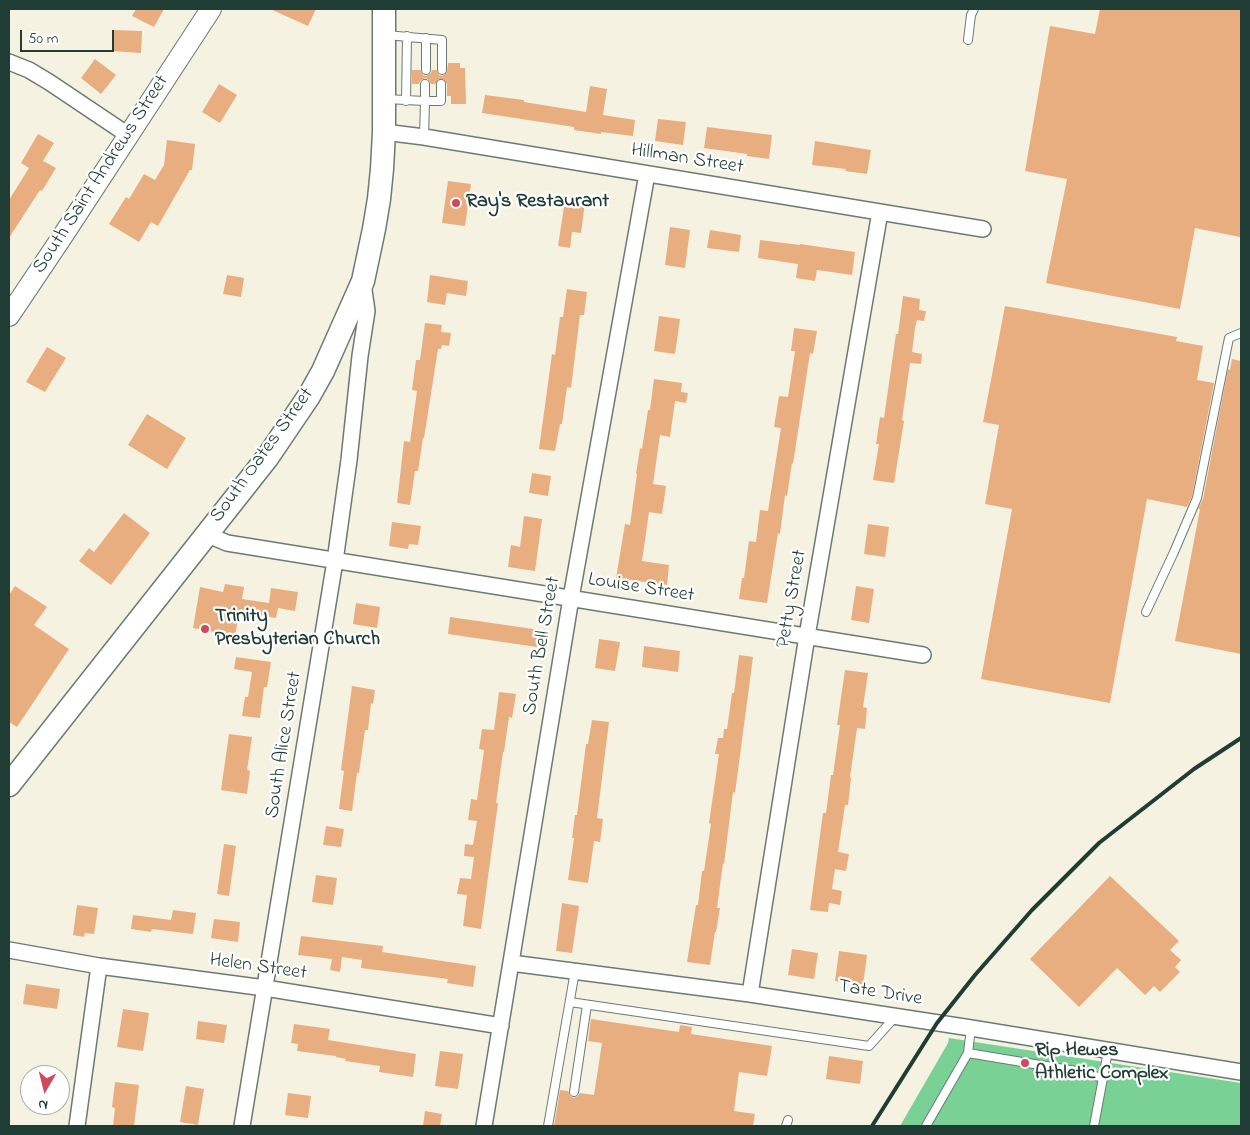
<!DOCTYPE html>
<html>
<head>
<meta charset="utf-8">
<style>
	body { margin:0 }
	#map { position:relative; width:1250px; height:1135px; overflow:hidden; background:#f6f2e2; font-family:"Indie Flower",sans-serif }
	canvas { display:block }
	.frame { position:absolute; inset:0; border:10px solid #1f3d34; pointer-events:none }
	.north { position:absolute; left:20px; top:1065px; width:50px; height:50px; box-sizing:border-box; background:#fff; border:1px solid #a5b1ae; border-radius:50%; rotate:188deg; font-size:14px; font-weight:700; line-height:20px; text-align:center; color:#1f3d34 }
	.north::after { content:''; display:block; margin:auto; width:18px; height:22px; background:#d1495b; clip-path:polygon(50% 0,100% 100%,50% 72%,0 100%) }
	.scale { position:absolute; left:20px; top:30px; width:94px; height:22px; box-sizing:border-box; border:2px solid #1f3d34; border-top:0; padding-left:6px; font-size:15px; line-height:18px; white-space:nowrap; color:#1f3d34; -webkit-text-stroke:4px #fff; paint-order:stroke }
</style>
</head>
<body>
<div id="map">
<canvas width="1250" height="1135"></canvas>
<div class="frame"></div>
<div class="north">N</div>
<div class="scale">50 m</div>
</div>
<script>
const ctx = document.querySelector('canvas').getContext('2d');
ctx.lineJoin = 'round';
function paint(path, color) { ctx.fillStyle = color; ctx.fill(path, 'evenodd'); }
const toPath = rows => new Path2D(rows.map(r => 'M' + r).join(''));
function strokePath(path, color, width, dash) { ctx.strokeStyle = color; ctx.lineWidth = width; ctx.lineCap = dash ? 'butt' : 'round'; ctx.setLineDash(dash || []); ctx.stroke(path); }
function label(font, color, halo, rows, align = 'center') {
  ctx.font = font + ' "Indie Flower",sans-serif'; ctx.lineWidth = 4.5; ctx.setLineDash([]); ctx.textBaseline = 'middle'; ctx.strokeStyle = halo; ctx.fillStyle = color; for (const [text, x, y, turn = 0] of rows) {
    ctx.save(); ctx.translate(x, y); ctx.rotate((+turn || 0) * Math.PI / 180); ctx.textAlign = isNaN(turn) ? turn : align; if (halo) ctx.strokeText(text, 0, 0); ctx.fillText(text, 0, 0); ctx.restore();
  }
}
const green = toPath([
	[949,1038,1241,1083,1241,1126,900,1126,948,1043]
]);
const building = toPath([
	[136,9,164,9,154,27,132,16],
	[270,9,316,9,308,26],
	[1100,9,1241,9,1241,228,1240,237,1195,228,1180,309,1046,283,1067,179,1025,171,1050,26,1095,34],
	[113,30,142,31,141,53,112,51],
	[95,59,116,75,101,94,81,78],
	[448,63,460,63,460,68,465,68,466,104,451,104,451,96,447,96,447,84,443,79,439,79,435,84,431,84,428,79,425,78,420,81,419,84,412,84,412,70,420,70,423,75,426,76,431,73,432,70,436,70,439,75,442,76,447,72],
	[219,84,237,95,220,123,202,112],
	[590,86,607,89,603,115,635,120,633,136,601,132,601,134,574,130,574,127,482,113,485,95,524,100,524,102,586,112],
	[658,119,686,122,683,145,655,141],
	[707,127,772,135,769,159,747,156,747,154,704,148],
	[38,134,54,143,43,161,56,168,42,191,40,190,9,238,9,200,29,168,21,163],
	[167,140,195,144,192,170,190,170,158,226,151,222,139,242,109,224,126,197,129,199,144,174,155,180,164,165],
	[815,141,871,150,867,174,845,171,846,169,812,165],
	[448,181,471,184,465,226,442,223],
	[565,200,585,202,581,233,572,232,570,248,558,246],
	[670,227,690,230,685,268,665,265],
	[710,230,741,235,739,252,707,248],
	[760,240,800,245,800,244,855,252,852,275,817,270,815,281,796,278,798,264,758,258],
	[227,275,244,278,241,297,223,294],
	[430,275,468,281,466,296,447,293,445,305,427,302],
	[567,289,587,292,584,315,580,315,571,388,567,387,562,424,560,424,555,451,539,449,552,354,555,355,560,317,563,317],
	[903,296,920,299,919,310,926,311,924,321,917,320,915,328,912,352,922,354,921,364,910,363,902,420,904,421,894,483,873,480,879,444,876,444,880,417,884,418,896,334,898,334],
	[1005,306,1177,337,1176,341,1203,346,1197,380,1214,383,1192,496,1187,507,1147,499,1110,703,981,679,1012,509,985,504,999,425,983,422],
	[659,316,680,319,675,354,654,351],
	[425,323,442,325,441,332,451,333,449,346,442,345,441,349,438,349,424,438,423,438,418,471,415,471,410,505,397,503,404,441,410,442,417,391,412,390,416,360,420,360],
	[794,328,817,331,813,354,810,353,793,464,792,463,787,496,785,495,780,534,778,533,767,603,739,599,742,578,744,578,749,541,756,542,760,510,768,511,781,428,774,427,779,396,788,397,795,351,791,351],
	[47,347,66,358,45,392,26,382],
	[1232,359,1241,361,1241,654,1175,641,1200,509,1198,509,1203,499,1228,369,1230,370],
	[654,379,682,383,681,392,688,393,686,403,675,401,670,437,660,435,653,484,666,486,662,514,649,512,642,561,669,565,667,585,616,578,625,524,630,525,637,474,636,474,640,448,642,449,648,410,650,410],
	[147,414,186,438,167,469,128,445],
	[532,473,551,476,548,496,529,493],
	[124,513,150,533,111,585,79,561,89,548,94,552],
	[524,516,542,519,535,571,508,567,511,545,520,547],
	[392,522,421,526,418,545,409,544,408,549,389,546],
	[868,524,889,527,885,557,864,554],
	[225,584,244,587,242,599,269,603,271,588,298,592,295,611,278,608,276,618,239,613,235,636,193,628,200,587,223,592],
	[15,586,47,607,34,625,69,649,17,727,9,722,9,595],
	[856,586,874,589,869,623,851,620],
	[356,603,380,607,377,628,353,624],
	[450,617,540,630,537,647,448,634],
	[599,639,620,642,615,671,595,668],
	[644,646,680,651,678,672,642,667],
	[739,655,753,657,735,793,733,792,724,864,723,863,717,908,720,908,716,932,715,932,710,965,687,962,696,905,698,905,702,871,704,871,711,824,709,823,719,754,715,754,718,738,723,738,724,729,727,729,732,693,734,693],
	[236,657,271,662,267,687,264,687,260,718,242,716,245,697,248,697,252,672,234,669],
	[845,670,868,673,863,707,867,708,865,729,857,728,850,777,851,778,848,805,845,805,838,852,849,854,846,871,835,869,832,889,842,891,840,905,829,903,828,912,810,910,823,813,826,813,831,775,833,775,840,725,837,725],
	[352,686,375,690,373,704,371,703,368,730,365,730,359,773,357,773,352,811,339,809,344,771,341,770],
	[499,692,516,694,512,718,509,717,504,752,503,752,496,803,498,803,481,929,463,926,467,895,457,894,460,878,471,879,474,857,464,856,465,844,473,845,477,821,468,820,471,799,477,800,484,750,479,749,482,729,494,730],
	[592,720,609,722,597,818,603,819,600,842,594,841,588,883,568,880,574,838,572,838,575,815,577,815,586,744,588,744],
	[229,734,252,737,247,770,250,771,247,794,221,790],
	[326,826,344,829,341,847,323,845],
	[224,844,236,846,229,896,217,894],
	[316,875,337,878,333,905,312,902],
	[1110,876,1179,941,1170,950,1181,960,1175,967,1180,972,1160,992,1154,986,1145,995,1117,968,1079,1007,1030,959],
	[562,903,579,906,572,953,556,951],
	[77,905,98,908,94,934,85,933,84,937,73,935],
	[173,910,196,913,193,934,152,929,151,932,131,929,133,915,171,920],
	[214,919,240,922,238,942,211,938],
	[301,936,383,946,382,952,476,966,473,987,447,983,448,979,361,968,362,960,342,957,340,972,330,970,332,959,298,955],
	[792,949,818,953,814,979,788,975],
	[839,951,867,955,863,985,835,981],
	[26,984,60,989,57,1009,23,1004],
	[123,1009,149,1013,143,1051,117,1047],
	[591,1019,679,1032,680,1025,692,1027,691,1034,772,1046,767,1076,739,1072,734,1111,755,1114,753,1126,554,1126,560,1090,568,1091,570,1096,574,1098,578,1096,580,1093,594,1095,602,1043,588,1041],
	[198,1021,227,1025,224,1043,196,1039],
	[294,1024,330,1029,328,1040,416,1054,413,1077,379,1072,380,1066,345,1061,346,1059,336,1057,336,1056,297,1051,298,1044,291,1043],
	[440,1051,463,1054,458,1089,435,1086],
	[829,1056,863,1061,860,1084,826,1079],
	[115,1082,139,1085,134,1126,113,1126,115,1108,112,1107],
	[186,1086,204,1089,198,1125,180,1122],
	[288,1093,311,1096,308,1118,285,1115],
	[425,1111,442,1114,440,1126,423,1126]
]);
const lane = toPath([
	[386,35,442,40,442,70],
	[968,40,971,15,974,9],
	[426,70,426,38],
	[425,84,425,101,441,101,441,84],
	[386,99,425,101,424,137],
	[406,101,407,36],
	[1146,612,1174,552,1197,498,1229,338,1241,333],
	[570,1002,869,1046,895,1017],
	[968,1053,971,1028],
	[574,1092,587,1005],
	[548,1126,575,971],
	[786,1126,788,1120],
	[926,1126,968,1053,1076,1071,1103,1078],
	[1094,1126,1108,1051]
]);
const street = toPath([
	[9,62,29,70,49,82,128,135],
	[384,132,424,137,983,229],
	[206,534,227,543,923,655],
	[9,950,99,966,265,988,501,1026],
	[511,963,750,994,971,1028,1241,1072],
	[750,994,807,636,880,212],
	[77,1126,99,966],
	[242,1126,335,561,349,460,360,356,367,311,363,283],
	[484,1126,571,598,647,174]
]);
const secondary = toPath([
	[9,316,64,234,211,9]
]);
const primary = toPath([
	[9,785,267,458,309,396,323,371,363,281,374,229,379,199,382,169,384,132,384,9]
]);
const rail = toPath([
	[872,1126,937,1023,975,975,1032,910,1099,843,1194,769,1241,738]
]);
const markers = [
	[456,203,5,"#d1495b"],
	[205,629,5,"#d1495b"],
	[1025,1063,5,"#d1495b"]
];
const streetNames = [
	["Hillman Street",687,160,9],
	["South Saint Andrews Street",102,175,-57],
	["South Oates Street",263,456,-54],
	["Louise Street",641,589,9],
	["Petty Street",793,599,-80],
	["South Bell Street",543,646,-80],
	["South Alice Street",285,745,-81],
	["Helen Street",258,968,8],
	["Tate Drive",880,994,9]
];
const poiNames = [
	["Ray's Restaurant",466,203],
	["Trinity",215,618],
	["Presbyterian Church",215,641],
	["Rip Hewes",1035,1052],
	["Athletic Complex",1035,1075]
];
paint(green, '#7ad195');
paint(building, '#e9ae7f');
strokePath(lane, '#6a7c71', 10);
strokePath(street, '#6a7c71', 18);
strokePath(secondary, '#6a7c71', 22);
strokePath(primary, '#6a7c71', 25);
strokePath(lane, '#fff', 8);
strokePath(street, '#fff', 15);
strokePath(secondary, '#fff', 20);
strokePath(primary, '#fff', 22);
strokePath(rail, '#1f3d34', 4);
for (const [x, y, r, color] of markers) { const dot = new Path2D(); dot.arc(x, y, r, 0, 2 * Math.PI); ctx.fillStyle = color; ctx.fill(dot); strokePath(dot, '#fff', 2); }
label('20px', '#1f3d34', '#fff', streetNames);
label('bold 20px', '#1f3d34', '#fff', poiNames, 'left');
</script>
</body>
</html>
